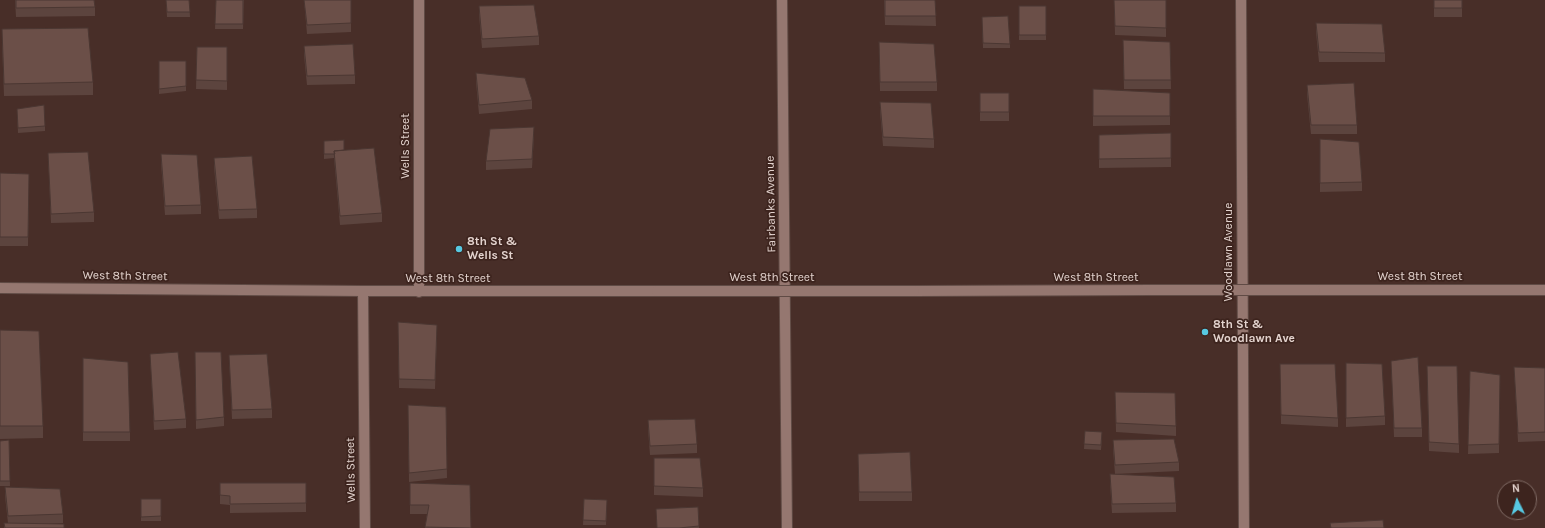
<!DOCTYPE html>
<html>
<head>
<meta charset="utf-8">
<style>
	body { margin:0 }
	#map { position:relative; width:1545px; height:528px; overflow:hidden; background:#482e28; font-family:Karla,sans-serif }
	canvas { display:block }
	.north { position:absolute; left:1497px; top:480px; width:40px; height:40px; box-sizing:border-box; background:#3d241e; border:1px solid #7f6a64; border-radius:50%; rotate:355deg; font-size:11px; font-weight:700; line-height:16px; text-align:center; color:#e3d3ce }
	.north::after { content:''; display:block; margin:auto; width:14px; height:18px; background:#57c9e2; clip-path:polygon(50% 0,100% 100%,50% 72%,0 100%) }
</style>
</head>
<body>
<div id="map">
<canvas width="1545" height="528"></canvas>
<div class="north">N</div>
</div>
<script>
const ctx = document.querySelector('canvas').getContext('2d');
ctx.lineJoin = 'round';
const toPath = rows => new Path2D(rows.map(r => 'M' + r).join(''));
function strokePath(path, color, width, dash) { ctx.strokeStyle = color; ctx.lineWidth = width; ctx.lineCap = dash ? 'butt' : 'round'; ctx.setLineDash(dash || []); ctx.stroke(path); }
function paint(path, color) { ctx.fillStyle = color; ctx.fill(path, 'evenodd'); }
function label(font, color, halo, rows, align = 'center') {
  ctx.font = font + ' Karla,sans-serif'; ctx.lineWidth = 3.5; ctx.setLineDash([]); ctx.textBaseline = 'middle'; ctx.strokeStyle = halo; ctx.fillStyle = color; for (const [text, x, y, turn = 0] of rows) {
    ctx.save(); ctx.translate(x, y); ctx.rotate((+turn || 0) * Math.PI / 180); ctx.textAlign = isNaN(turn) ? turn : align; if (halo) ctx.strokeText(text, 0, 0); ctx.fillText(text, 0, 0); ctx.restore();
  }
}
const street = toPath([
	[782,0,787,528],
	[1241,0,1244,528],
	[363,291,365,528],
	[419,292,419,0]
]);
const secondary = toPath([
	[0,288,363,291,657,291],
	[1315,290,1545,290],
	[914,291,1151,290]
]);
const secondaryBridge = toPath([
	[1151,290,1315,290],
	[657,291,914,291]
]);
const wall = toPath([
	[15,0,94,0,95,7,95,16,16,17],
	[166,0,189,0,190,17,167,17],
	[216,0,244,0,243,29,215,29],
	[304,0,351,0,351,32,307,34],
	[884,0,935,0,936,26,885,25],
	[1114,0,1166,0,1166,37,1115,35],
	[1434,0,1462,0,1462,17,1434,17],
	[479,6,539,36,539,45,482,48,479,15],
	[1019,6,1046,6,1046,40,1019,40],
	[982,17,1010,44,1010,48,983,48],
	[1316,23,1385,53,1385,62,1319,62,1316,32],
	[2,29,93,82,93,95,4,96,2,41],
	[1170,42,1171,89,1124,89,1123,49],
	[304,46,355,75,355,84,307,85,304,55],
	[197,47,227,47,227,90,196,89],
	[879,51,937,82,937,91,880,91],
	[159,61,186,61,186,91,159,94],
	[476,73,532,100,532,109,479,114,476,82],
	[1307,85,1357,125,1357,134,1311,134,1307,94],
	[1093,89,1170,93,1170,125,1093,126],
	[980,93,1009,93,1009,121,980,121],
	[880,102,934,139,934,148,883,146,880,111],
	[17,109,45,126,45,131,18,133],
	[1171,133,1171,167,1099,168,1099,135],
	[534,136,532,168,486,170,486,161],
	[1320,139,1362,182,1362,191,1320,192],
	[324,141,344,150,382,213,382,222,340,225,334,158,324,159],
	[48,153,94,212,94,222,51,223],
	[161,154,201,205,201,214,165,215,161,163],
	[214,158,257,209,257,218,219,219,214,167],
	[0,173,29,174,28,246,0,246],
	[398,322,437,334,435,389,399,388],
	[0,330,43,426,43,438,0,439],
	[195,352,224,417,224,426,196,429],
	[150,354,186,419,186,428,154,430],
	[229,355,272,409,272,418,232,419],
	[83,358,130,432,130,441,83,441],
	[1391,361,1422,428,1422,437,1394,437],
	[1346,363,1385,416,1385,425,1346,427],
	[1280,364,1338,418,1338,427,1281,424],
	[1514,367,1545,368,1545,441,1518,442],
	[1470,371,1500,375,1499,453,1468,454],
	[1427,375,1459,444,1459,453,1429,451],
	[1115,392,1176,426,1176,436,1116,432],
	[408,405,446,407,447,478,409,482],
	[648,420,697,444,697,453,650,455,648,429],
	[1085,431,1102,437,1101,450,1084,449],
	[9,440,10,486,0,486,0,441],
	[1113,440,1179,462,1179,471,1115,474,1113,449],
	[858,454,912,492,912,501,859,501],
	[654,458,703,488,703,497,654,495],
	[1110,474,1176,503,1176,512,1112,513,1110,483],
	[220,483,306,483,306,512,230,513,230,505,220,504],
	[410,483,471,528,425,528,427,514,410,514],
	[5,487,63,514,63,523,40,524,64,528,4,528,4,523,8,523,5,496],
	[141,499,161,499,161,521,141,521],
	[584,499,607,500,606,525,583,525],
	[698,507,699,528,657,528,656,509]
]);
const shadedWall = toPath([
	[534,127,534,136,532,168,532,159]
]);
const building = toPath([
	[16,0,94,0,95,7,16,8,16,0],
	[166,0,189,0,190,12,167,12,166,0],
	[216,0,243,0,243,24,215,24,216,0],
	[304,0,351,0,351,23,307,25,304,0],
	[885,0,935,0,936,16,885,16,885,0],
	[1114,0,1166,0,1166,28,1115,26,1114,0],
	[1434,0,1462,0,1462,8,1434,8,1434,0],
	[534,5,539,36,482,39,479,6,534,5],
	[1019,6,1046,6,1046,35,1019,35,1019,6],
	[1008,16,1010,44,983,43,982,17,1008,16],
	[1316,23,1382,24,1385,53,1319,52,1316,23],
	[88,28,93,82,4,84,2,29,88,28],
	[1123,40,1170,42,1171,80,1124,80,1123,40],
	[879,42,934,44,937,82,880,82,879,42],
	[353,44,355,75,307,76,304,46,353,44],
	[197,47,227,47,227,81,196,80,197,47],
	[159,61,186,61,186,86,159,89,159,61],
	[476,73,525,78,532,100,479,105,476,73],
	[1354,83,1357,125,1311,125,1307,85,1354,83],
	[1093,89,1170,93,1170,116,1093,116,1093,89],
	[980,93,1009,93,1009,112,980,112,980,93],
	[880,102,931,103,934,139,883,137,880,102],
	[44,105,45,126,18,128,17,109,44,105],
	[534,127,532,159,486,161,490,129,534,127],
	[1171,133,1171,158,1099,159,1099,135,1171,133],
	[1320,139,1359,142,1362,182,1320,183,1320,139],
	[344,140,344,150,334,151,335,154,324,154,324,141,344,140],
	[374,148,382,213,340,216,334,151,374,148],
	[88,152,94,212,51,214,48,153,88,152],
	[161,154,197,155,201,205,165,206,161,154],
	[252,156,257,209,219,210,214,158,252,156],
	[0,173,29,174,28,237,0,237,0,173],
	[398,322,437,325,435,380,399,379,398,322],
	[0,330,39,331,43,426,0,426,0,330],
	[178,352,186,419,154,421,150,354,178,352],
	[195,352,221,352,224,417,196,420,195,352],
	[267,354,272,409,232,410,229,355,267,354],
	[1418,357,1422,428,1394,428,1391,361,1418,357],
	[83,358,128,362,130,432,83,432,83,358],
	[1346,363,1382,364,1385,416,1346,418,1346,363],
	[1280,364,1335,364,1338,418,1281,415,1280,364],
	[1427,366,1457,366,1459,444,1429,442,1427,366],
	[1514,367,1545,368,1545,432,1518,433,1514,367],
	[1470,371,1500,375,1499,444,1468,445,1470,371],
	[1115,392,1175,393,1176,426,1116,423,1115,392],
	[408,405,446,407,447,469,409,473,408,405],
	[695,419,697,444,650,446,648,420,695,419],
	[1085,431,1102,432,1101,445,1084,444,1085,431],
	[1174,439,1179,462,1115,465,1113,440,1174,439],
	[9,440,10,481,0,481,0,441,9,440],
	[910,452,912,492,859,492,858,454,910,452],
	[654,458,700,458,703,488,654,486,654,458],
	[1110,474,1174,477,1176,503,1112,504,1110,474],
	[220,483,306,483,306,503,230,504,230,496,220,495,220,483],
	[410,483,470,485,471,528,425,527,429,505,410,505,410,483],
	[5,487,60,489,63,514,8,516,5,487],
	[141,499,161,499,161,516,141,517,141,499],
	[584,499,607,500,606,521,583,520,584,499],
	[698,507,699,526,679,528,657,528,656,509,698,507],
	[1383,520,1384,528,1331,528,1330,523,1383,520],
	[4,523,64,524,64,528,5,528,4,523]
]);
const markers = [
	[459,249,4,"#57c9e2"],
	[1205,332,4,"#57c9e2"]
];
const streetNames = [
	["Wells Street",406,146,-90],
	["Fairbanks Avenue",771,204,-91],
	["Woodlawn Avenue",1229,252,-90],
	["West 8th Street",125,276,1],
	["West 8th Street",1420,277],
	["West 8th Street",772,278],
	["West 8th Street",1096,278],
	["West 8th Street",448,279],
	["Wells Street",351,470,-91]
];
const poiNames = [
	["8th St &",467,242],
	["Wells St",467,256],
	["8th St &",1213,325],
	["Woodlawn Ave",1213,339]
];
strokePath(street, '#604b45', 12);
strokePath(secondary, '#604b45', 12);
strokePath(street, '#957770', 10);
strokePath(secondary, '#957770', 10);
strokePath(secondaryBridge, '#604b45', 12, []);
strokePath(secondaryBridge, '#957770', 10);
paint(wall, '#5c443e');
paint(shadedWall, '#4b3732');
paint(building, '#6b4f48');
strokePath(building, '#4b3732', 1);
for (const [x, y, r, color] of markers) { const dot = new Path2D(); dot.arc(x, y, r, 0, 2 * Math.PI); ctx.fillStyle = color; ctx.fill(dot); strokePath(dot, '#3d241e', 1.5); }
label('12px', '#e3d3ce', '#3d241e', streetNames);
label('bold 12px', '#e3d3ce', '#3d241e', poiNames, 'left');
</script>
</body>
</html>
